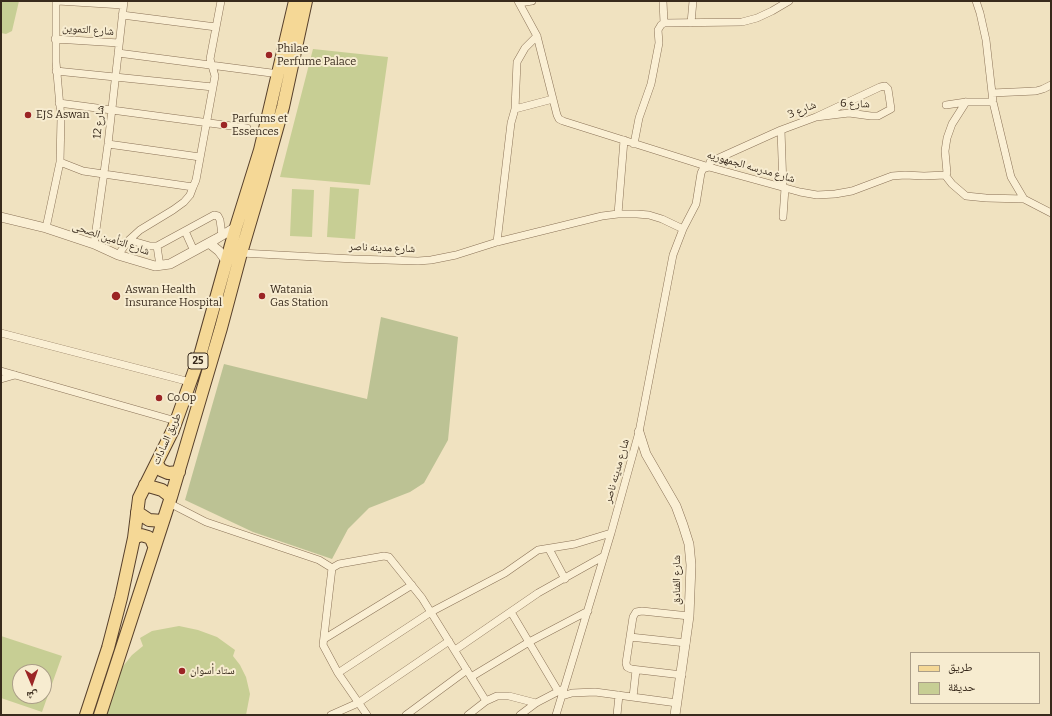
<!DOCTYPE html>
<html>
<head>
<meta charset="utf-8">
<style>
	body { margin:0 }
	#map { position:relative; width:1052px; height:716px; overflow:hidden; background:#f0e2c0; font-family:Bitter,"Noto Naskh Arabic",serif }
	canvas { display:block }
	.frame { position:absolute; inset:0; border:2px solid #382a1c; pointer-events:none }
	.legend { position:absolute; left:910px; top:652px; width:130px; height:52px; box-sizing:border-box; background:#f7ecd0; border:1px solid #ab9e88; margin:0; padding:5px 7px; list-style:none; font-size:12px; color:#382a1c }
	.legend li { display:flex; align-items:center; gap:8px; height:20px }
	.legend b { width:20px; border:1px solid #ab9e88 }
	.north { position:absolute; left:12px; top:664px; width:40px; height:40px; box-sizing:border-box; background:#f7ecd0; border:1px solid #ab9e88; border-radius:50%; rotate:178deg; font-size:11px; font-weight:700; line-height:16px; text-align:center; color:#382a1c }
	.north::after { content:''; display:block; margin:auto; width:14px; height:18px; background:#9b2525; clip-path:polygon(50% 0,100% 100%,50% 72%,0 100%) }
</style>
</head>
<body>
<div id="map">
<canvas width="1052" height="716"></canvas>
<div class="frame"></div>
<ul class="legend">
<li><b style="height:5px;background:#f5d896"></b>طريق</li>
<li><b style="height:11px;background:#c7ce94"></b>حديقة</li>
</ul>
<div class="north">ش</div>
</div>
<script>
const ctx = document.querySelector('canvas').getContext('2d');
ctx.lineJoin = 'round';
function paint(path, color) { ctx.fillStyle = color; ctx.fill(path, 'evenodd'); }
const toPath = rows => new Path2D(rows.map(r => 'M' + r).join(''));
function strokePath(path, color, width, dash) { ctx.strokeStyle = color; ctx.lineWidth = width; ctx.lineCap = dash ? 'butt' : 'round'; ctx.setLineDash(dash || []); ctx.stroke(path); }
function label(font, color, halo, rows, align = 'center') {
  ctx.font = font + ' Bitter,"Noto Naskh Arabic",serif'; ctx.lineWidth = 4; ctx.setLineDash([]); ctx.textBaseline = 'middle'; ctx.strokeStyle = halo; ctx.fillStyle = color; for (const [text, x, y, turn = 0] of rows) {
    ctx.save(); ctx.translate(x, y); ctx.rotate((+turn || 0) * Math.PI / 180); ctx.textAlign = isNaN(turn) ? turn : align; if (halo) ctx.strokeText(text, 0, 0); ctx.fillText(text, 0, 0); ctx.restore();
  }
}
const green = toPath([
	[1,1,19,1,12,31,6,34,1,33],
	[313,49,388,57,370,185,280,177],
	[330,187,359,189,355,239,327,237],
	[292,189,314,190,312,237,290,236],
	[179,626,198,630,217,637,235,650,233,656,240,665,246,677,250,694,246,715,105,715,116,678,124,665,132,655,143,646,140,638,152,631],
	[1,636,62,656,42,712,1,698],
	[20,672,44,672,44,696,20,696]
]);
const cemetery = toPath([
	[381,317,458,337,448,440,424,483,410,492,369,508,348,529,332,559,253,532,185,500,224,364,367,399]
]);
const minor = toPath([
	[56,1,56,62,61,118,60,162,83,171,193,187],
	[58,1,123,5],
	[518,1,537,36,557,115,559,119,563,121,709,167,800,192,817,195,835,194,852,191,892,176,905,175,924,176,945,175],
	[663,1,664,23],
	[976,1,980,13,986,40,993,102,1011,177,1024,199,1051,213],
	[519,3,532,1],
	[122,15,216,27],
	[691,23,693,1],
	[55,39,119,43],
	[118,53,279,74],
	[56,71,213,87],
	[992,93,1036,91,1043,89,1051,85],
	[966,102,952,124,947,138,945,151,947,173,945,175,952,184,966,196,986,198,1024,199],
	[59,103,247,128],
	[946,105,966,102,993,102],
	[515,109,553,99],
	[781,130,783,187],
	[108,144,200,157],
	[634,144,639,118,651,84,659,43,658,30,661,25,664,23,742,22,757,18,772,11,789,1],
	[618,214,624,140],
	[783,217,785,188],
	[46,228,60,162],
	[185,231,194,251],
	[129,240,150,246,157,246,214,215,218,216,220,220,222,235],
	[497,242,511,123,515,109,517,62,525,48,537,36],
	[94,244,108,144,124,1],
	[157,246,160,266],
	[241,253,354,259,418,261,431,260,456,255,497,242,602,216,618,214,637,214,649,215,662,219,683,229],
	[118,255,129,240,140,230,173,210,184,202,190,195,193,187,196,180,215,76,210,59,221,1],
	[1,333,190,382],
	[1,371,176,421],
	[1,379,15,375],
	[169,503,206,522,319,560,332,568,323,645,338,673,367,715],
	[549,549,565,579],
	[332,568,339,564,384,556,389,557,422,598,486,701],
	[511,612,558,691],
	[630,637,686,643],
	[324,639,412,585],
	[455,650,538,593,604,556],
	[338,673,431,612,505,573,538,550,575,544,611,533],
	[682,675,631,669,627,667,626,663,633,617,636,612,642,611,689,616],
	[471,677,529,642,588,611],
	[562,696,572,693,595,692,677,703],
	[633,697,636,670],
	[331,715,358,703,449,641],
	[406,715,467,670],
	[468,715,486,701,497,696,509,696,536,703],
	[520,715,536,703,561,690],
	[556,715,611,533,639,432,673,255,683,229,696,204,701,173,703,169,709,167,710,162,781,130,816,117,880,87,885,86,888,89,891,109,878,116,871,116,849,113,816,117],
	[617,715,619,695]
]);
const tertiary = toPath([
	[1,217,46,228,94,244,118,255,155,266,170,264,216,239,236,227],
	[209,243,219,251,227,262],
	[639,432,646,454,676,506,683,525,689,544,691,565,689,616,675,715]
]);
const primary = toPath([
	[157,464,161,470,168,473,179,472],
	[145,485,162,490,171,497],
	[137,512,149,520,163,521],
	[134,538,141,535,148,537,151,539,154,546],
	[86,715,108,648,121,598,134,538,139,498,173,430,201,352,236,227,260,150,295,1],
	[100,715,171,497,221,328,241,253,262,182,283,107,306,1]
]);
const markers = [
	[269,55,4,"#9b2525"],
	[28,115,4,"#9b2525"],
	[224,125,4,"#9b2525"],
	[116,296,5,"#9b2525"],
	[262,296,4,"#9b2525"],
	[159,398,4,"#9b2525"],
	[182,671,4,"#9b2525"]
];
const shields = [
	[198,361,20]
];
const shieldNames = [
	["25",198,361]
];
const streetNames = [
	["شارع التموين",88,30,4],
	["شارع 6",855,104,2],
	["شارع 3",802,110,-22],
	["شارع 12",99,122,-84],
	["شارع مدرسه الجمهوريه",751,167,16],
	["شارع التأمين الصحى",111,239,19],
	["شارع مدينه ناصر",382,248,2],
	["طريق السادات",167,439,-66],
	["شارع مدينه ناصر",617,471,-74],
	["شارع الفنادق",677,580,-90]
];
const poiNames = [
	["Philae",277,49],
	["Perfume Palace",277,62],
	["EJS Aswan",36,115],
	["Parfums et",232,119],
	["Essences",232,132],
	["Aswan Health",125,290],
	["Insurance Hospital",125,303],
	["Watania",270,290],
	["Gas Station",270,303],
	["Co.Op",167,398],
	["ستاد أسوان",190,671]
];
paint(green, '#c7ce94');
paint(cemetery, '#bcc294');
strokePath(minor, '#8a7257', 8);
strokePath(tertiary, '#8a7257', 10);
strokePath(primary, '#57402c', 14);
strokePath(minor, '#faefd4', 7);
strokePath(tertiary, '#faefd4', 9);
strokePath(primary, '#f5d896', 12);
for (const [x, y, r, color] of markers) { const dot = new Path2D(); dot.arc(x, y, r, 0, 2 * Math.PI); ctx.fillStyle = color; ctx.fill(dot); strokePath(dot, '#f7ecd0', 1.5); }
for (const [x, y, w] of shields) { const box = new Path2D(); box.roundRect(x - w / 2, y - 8, w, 16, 3); ctx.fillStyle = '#f7ecd0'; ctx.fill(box); strokePath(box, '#382a1c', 1); }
label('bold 10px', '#382a1c', null, shieldNames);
label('11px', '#382a1c', '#f7ecd0', streetNames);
label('11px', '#382a1c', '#f7ecd0', poiNames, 'left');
</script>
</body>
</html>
